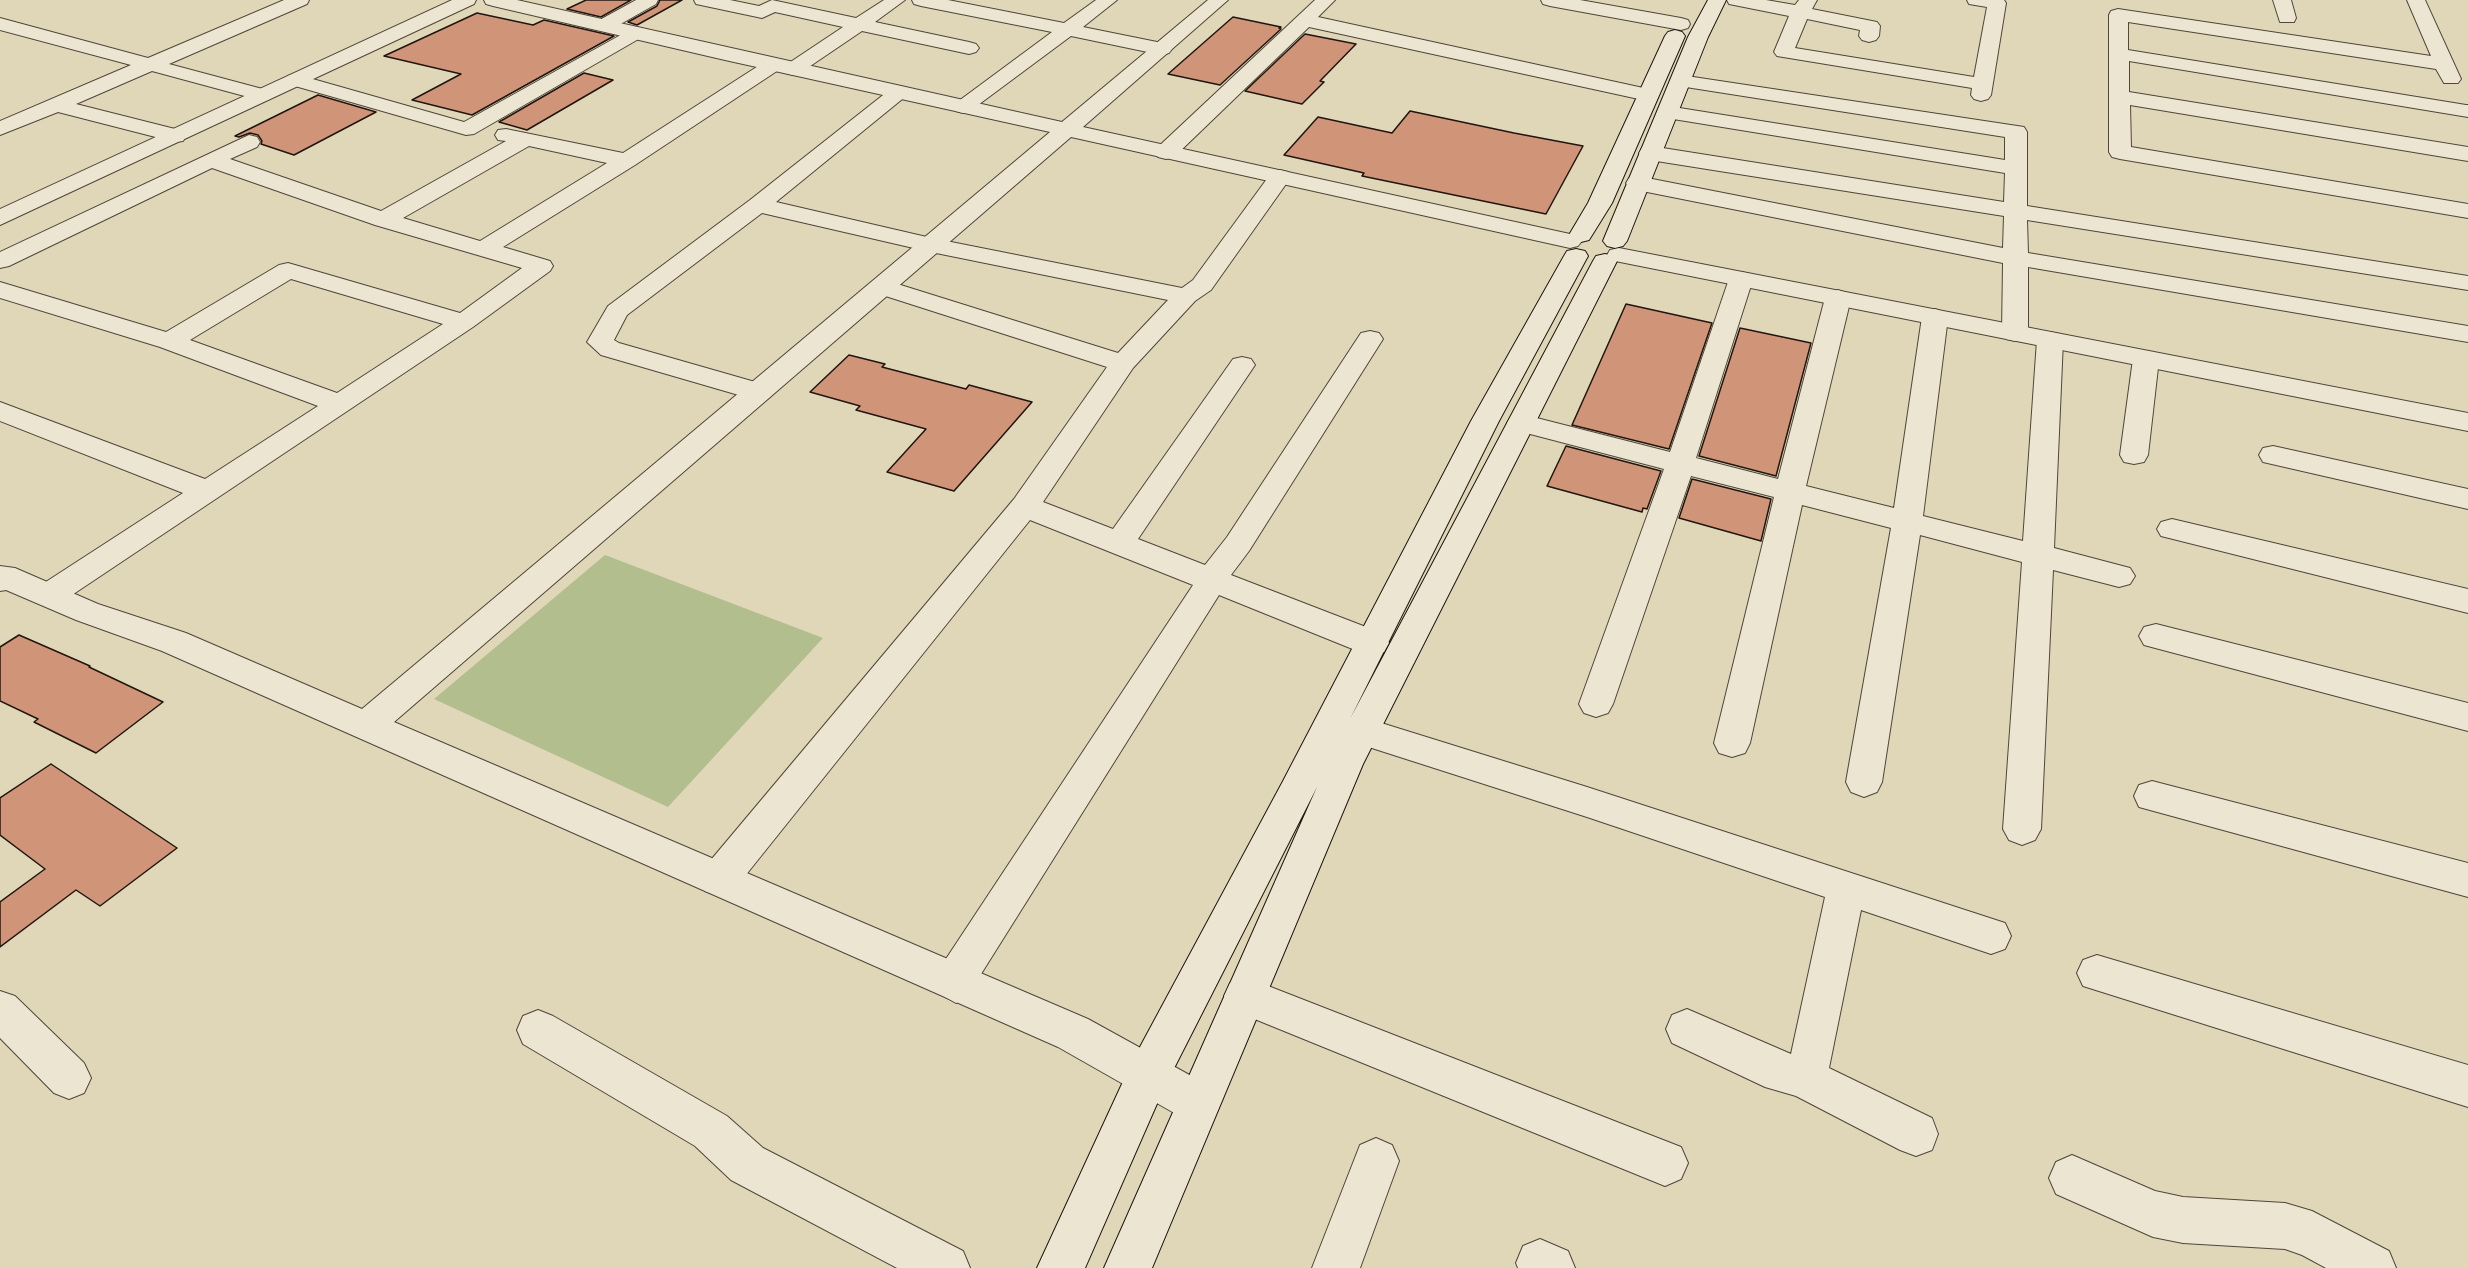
<!DOCTYPE html>
<html>
<head>
<meta charset="utf-8">
<style>
	body { margin:0 }
	canvas { display:block; background:#e0d7b8 }
</style>
</head>
<body>
<canvas width="2468" height="1268"></canvas>
<script>
const ctx = document.querySelector('canvas').getContext('2d');
ctx.lineJoin = 'round';
function paint(path, color) { ctx.fillStyle = color; ctx.fill(path, 'evenodd'); }
const toPath = rows => new Path2D(rows.map(r => 'M' + r).join(''));
function strokePath(path, color, width, dash) { ctx.strokeStyle = color; ctx.lineWidth = width; ctx.lineCap = dash ? 'butt' : 'round'; ctx.setLineDash(dash || []); ctx.stroke(path); }
const green = toPath([
	[605,555,823,638,668,807,434,699]
]);
const building = toPath([
	[586,0,631,0,601,17,567,9,586,0],
	[660,0,682,0,637,25,628,22,657,6,660,0],
	[477,13,533,25,544,20,614,36,472,115,412,100,461,74,384,56,477,13],
	[1233,17,1281,27,1279,28,1281,29,1220,85,1168,74,1233,17],
	[1305,34,1356,44,1320,81,1324,82,1302,104,1245,91,1305,34],
	[584,73,613,80,527,130,499,122,584,73],
	[318,95,376,112,294,155,261,144,262,141,258,135,250,133,239,137,235,136,318,95],
	[1410,111,1514,133,1583,146,1546,214,1362,176,1364,173,1284,155,1318,117,1392,133,1410,111],
	[1626,304,1712,323,1669,449,1572,425,1626,304],
	[1740,328,1811,343,1776,476,1699,456,1740,328],
	[849,355,885,364,882,367,966,389,969,385,1032,402,954,491,887,472,926,429,856,410,860,406,810,392,849,355],
	[1566,446,1661,471,1647,509,1643,508,1642,512,1547,486,1566,446],
	[1692,479,1771,499,1761,541,1679,518,1692,479],
	[19,635,90,666,89,667,163,702,96,753,34,722,38,719,0,701,0,647,19,635],
	[51,764,177,848,100,906,76,890,0,947,0,902,45,869,0,835,0,798,51,764]
]);
const minor = toPath([
	[284,0,309,0,307,4,169,64,270,91,273,95,270,99,263,101,152,71,76,104,183,131,186,136,183,141,175,142,58,112,0,135,0,121,131,65,0,30,0,18,148,58,284,0],
	[636,0,658,0,656,4,610,30,596,30,593,26,596,22,636,0],
	[694,0,730,0,759,6,772,0,856,18,884,0,905,0,875,22,969,42,976,44,979,48,976,52,969,54,862,31,800,73,793,75,786,73,783,69,786,65,843,27,775,12,762,18,696,4,694,0],
	[912,0,948,0,1064,23,1096,0,1117,0,1083,27,1162,43,1169,45,1172,49,1169,53,1162,55,1071,36,970,111,963,113,956,111,953,107,956,103,1052,32,921,6,914,4,912,0],
	[1315,0,1335,0,1318,17,1648,89,1655,91,1658,95,1655,99,1648,101,1309,27,1174,157,1166,159,1158,157,1155,152,1158,147,1315,0],
	[1541,0,1580,0,1681,18,1688,20,1690,24,1688,28,1681,30,1550,6,1543,4,1541,0],
	[1727,0,1766,0,1795,5,1799,0,1817,0,1812,9,1877,22,1880,26,1879,36,1876,40,1869,42,1862,40,1859,36,1860,30,1807,19,1795,48,1974,77,1987,7,1969,4,1967,0,2004,0,2006,3,1991,95,1988,99,1981,101,1974,99,1971,95,1972,88,1777,56,1774,52,1789,16,1729,4,1727,0],
	[2273,0,2291,0,2296,18,2294,22,2280,22,2273,0],
	[2407,0,2425,0,2461,79,2458,83,2444,83,2436,69,2128,22,2128,50,2466,105,2468,105,2468,117,2129,61,2129,92,2468,147,2468,161,2130,105,2131,147,2468,204,2468,218,2120,159,2112,157,2109,152,2109,15,2111,11,2118,9,2431,56,2407,0],
	[635,27,642,29,645,33,642,37,474,134,466,135,288,84,285,80,288,76,295,74,464,122,635,27],
	[773,59,780,61,783,65,780,69,635,165,503,247,550,261,553,266,550,271,473,327,60,603,49,606,38,603,33,595,38,587,183,493,0,421,0,402,205,479,318,406,160,347,0,298,0,282,166,332,279,265,288,263,460,313,522,268,375,225,212,168,9,266,0,268,0,252,249,135,257,137,260,142,257,147,230,159,381,211,506,141,498,140,495,135,498,130,506,129,623,153,766,61,773,59],
	[529,146,607,163,480,241,403,218,529,146],
	[291,279,443,324,337,393,190,340,291,279],
	[1680,75,2024,127,2027,132,2027,206,2468,276,2468,290,2027,220,2028,253,2468,326,2468,342,2028,267,2028,333,2024,339,2015,341,2006,339,2002,333,2003,263,1637,190,1629,188,1626,183,1629,178,1637,176,2003,248,2004,216,1650,160,1642,158,1639,153,1642,148,1650,146,2004,202,2005,173,1667,118,1660,116,1657,112,1660,108,1667,106,2005,160,2005,137,1673,85,1670,81,1673,77,1680,75],
	[899,86,906,88,909,92,906,96,776,202,931,238,1182,288,1193,280,1272,172,1280,170,1288,172,1291,177,1211,290,1195,301,1133,368,1043,502,1113,529,1233,359,1242,357,1251,359,1255,365,1138,539,1205,565,1227,537,1361,333,1370,331,1379,333,1383,339,1249,551,1231,575,1384,634,1389,643,1384,652,1372,655,1360,652,1219,595,976,982,971,997,956,1003,940,994,934,981,940,968,1193,585,1030,520,733,891,719,896,705,891,700,879,705,867,1014,499,1107,367,873,292,869,287,873,282,882,279,891,282,1118,353,1168,300,931,252,762,213,627,315,614,340,619,343,769,386,773,392,769,398,759,400,749,398,601,355,587,342,608,306,750,200,892,88,899,86],
	[1741,272,1750,274,1753,279,1696,458,1778,479,1825,298,1829,293,1838,290,1847,293,1851,298,1806,486,1894,508,1922,317,1926,312,1935,309,1944,312,1948,317,1923,516,2023,541,2037,340,2041,334,2050,332,2059,334,2063,340,2054,548,2130,568,2135,576,2130,584,2119,587,2053,570,2041,829,2035,840,2022,845,2009,840,2003,829,2022,562,1920,535,1882,782,1877,792,1864,797,1851,792,1846,782,1891,528,1802,505,1750,743,1745,753,1732,757,1719,753,1714,743,1774,497,1691,476,1613,704,1608,713,1596,717,1584,713,1579,704,1664,469,1511,429,1507,423,1511,417,1521,414,1670,452,1729,279,1732,274,1741,272],
	[2146,351,2155,353,2159,359,2148,455,2144,462,2134,464,2124,462,2120,455,2133,359,2137,353,2146,351],
	[2273,446,2468,489,2468,509,2263,462,2259,455,2263,448,2273,446],
	[2172,519,2468,589,2468,613,2161,536,2157,529,2161,522,2172,519],
	[2156,624,2468,703,2468,731,2144,645,2139,636,2144,627,2156,624],
	[1362,717,1587,787,2005,923,2011,936,2005,949,1991,954,1861,910,1829,1068,1932,1118,1938,1134,1932,1150,1916,1156,1900,1150,1796,1096,1765,1087,1672,1043,1666,1029,1672,1015,1687,1009,1791,1054,1825,897,1587,817,1350,741,1344,731,1350,721,1362,717],
	[2152,781,2468,863,2468,897,2139,807,2134,796,2139,785,2152,781],
	[2097,955,2468,1065,2468,1107,2083,986,2077,973,2083,960,2097,955],
	[1245,977,1681,1147,1688,1163,1681,1179,1665,1186,1230,1009,1224,996,1230,983,1245,977],
	[0,991,15,996,84,1063,91,1078,84,1093,69,1099,54,1093,0,1038,0,991],
	[538,1010,553,1016,727,1116,763,1148,963,1251,970,1268,897,1268,731,1180,695,1146,523,1044,517,1030,523,1016,538,1010],
	[1376,1138,1392,1145,1399,1161,1360,1268,1312,1268,1360,1145,1376,1138],
	[2072,1155,2155,1191,2183,1197,2285,1203,2312,1211,2389,1251,2396,1268,2326,1268,2302,1255,2285,1249,2183,1243,2153,1237,2056,1194,2049,1178,2056,1162,2072,1155],
	[1540,1239,1568,1251,1575,1268,1518,1268,1516,1263,1523,1246,1540,1239]
]);
const tertiary = toPath([
	[452,0,476,0,474,4,0,225,0,209,452,0],
	[484,0,517,0,1062,122,1208,0,1228,0,1083,127,1570,234,1578,236,1582,241,1578,246,1570,248,1071,137,394,722,1088,1019,1213,1088,1220,1103,1213,1118,1198,1124,1183,1118,1058,1047,162,651,76,620,6,590,0,591,0,566,15,568,98,604,186,633,362,709,1050,132,725,60,493,6,486,4,484,0],
	[1619,248,2468,413,2468,431,1610,260,1607,255,1610,250,1619,248]
]);
const secondary = toPath([
	[1708,0,1726,0,1708,37,1627,241,1623,246,1615,248,1607,246,1603,241,1688,37,1708,0],
	[1675,30,1682,32,1685,36,1612,203,1589,240,1581,242,1573,240,1569,235,1588,203,1665,36,1668,32,1675,30],
	[1576,249,1585,251,1588,256,1499,421,1350,719,1593,261,1596,256,1605,254,1614,256,1617,261,1363,764,1152,1268,1104,1268,1317,787,1163,1090,1085,1268,1037,1268,1133,1060,1282,783,1471,421,1564,256,1567,251,1576,249]
]);
paint(green, '#b3be8e');
paint(building, '#d09579');
strokePath(building, '#20160f', 1.5);
strokePath(minor, '#504639', 2);
strokePath(tertiary, '#504639', 2);
strokePath(secondary, '#20160f', 2);
paint(minor, '#ebe5d1');
paint(tertiary, '#ebe5d1');
paint(secondary, '#ebe5d1');
</script>
</body>
</html>
